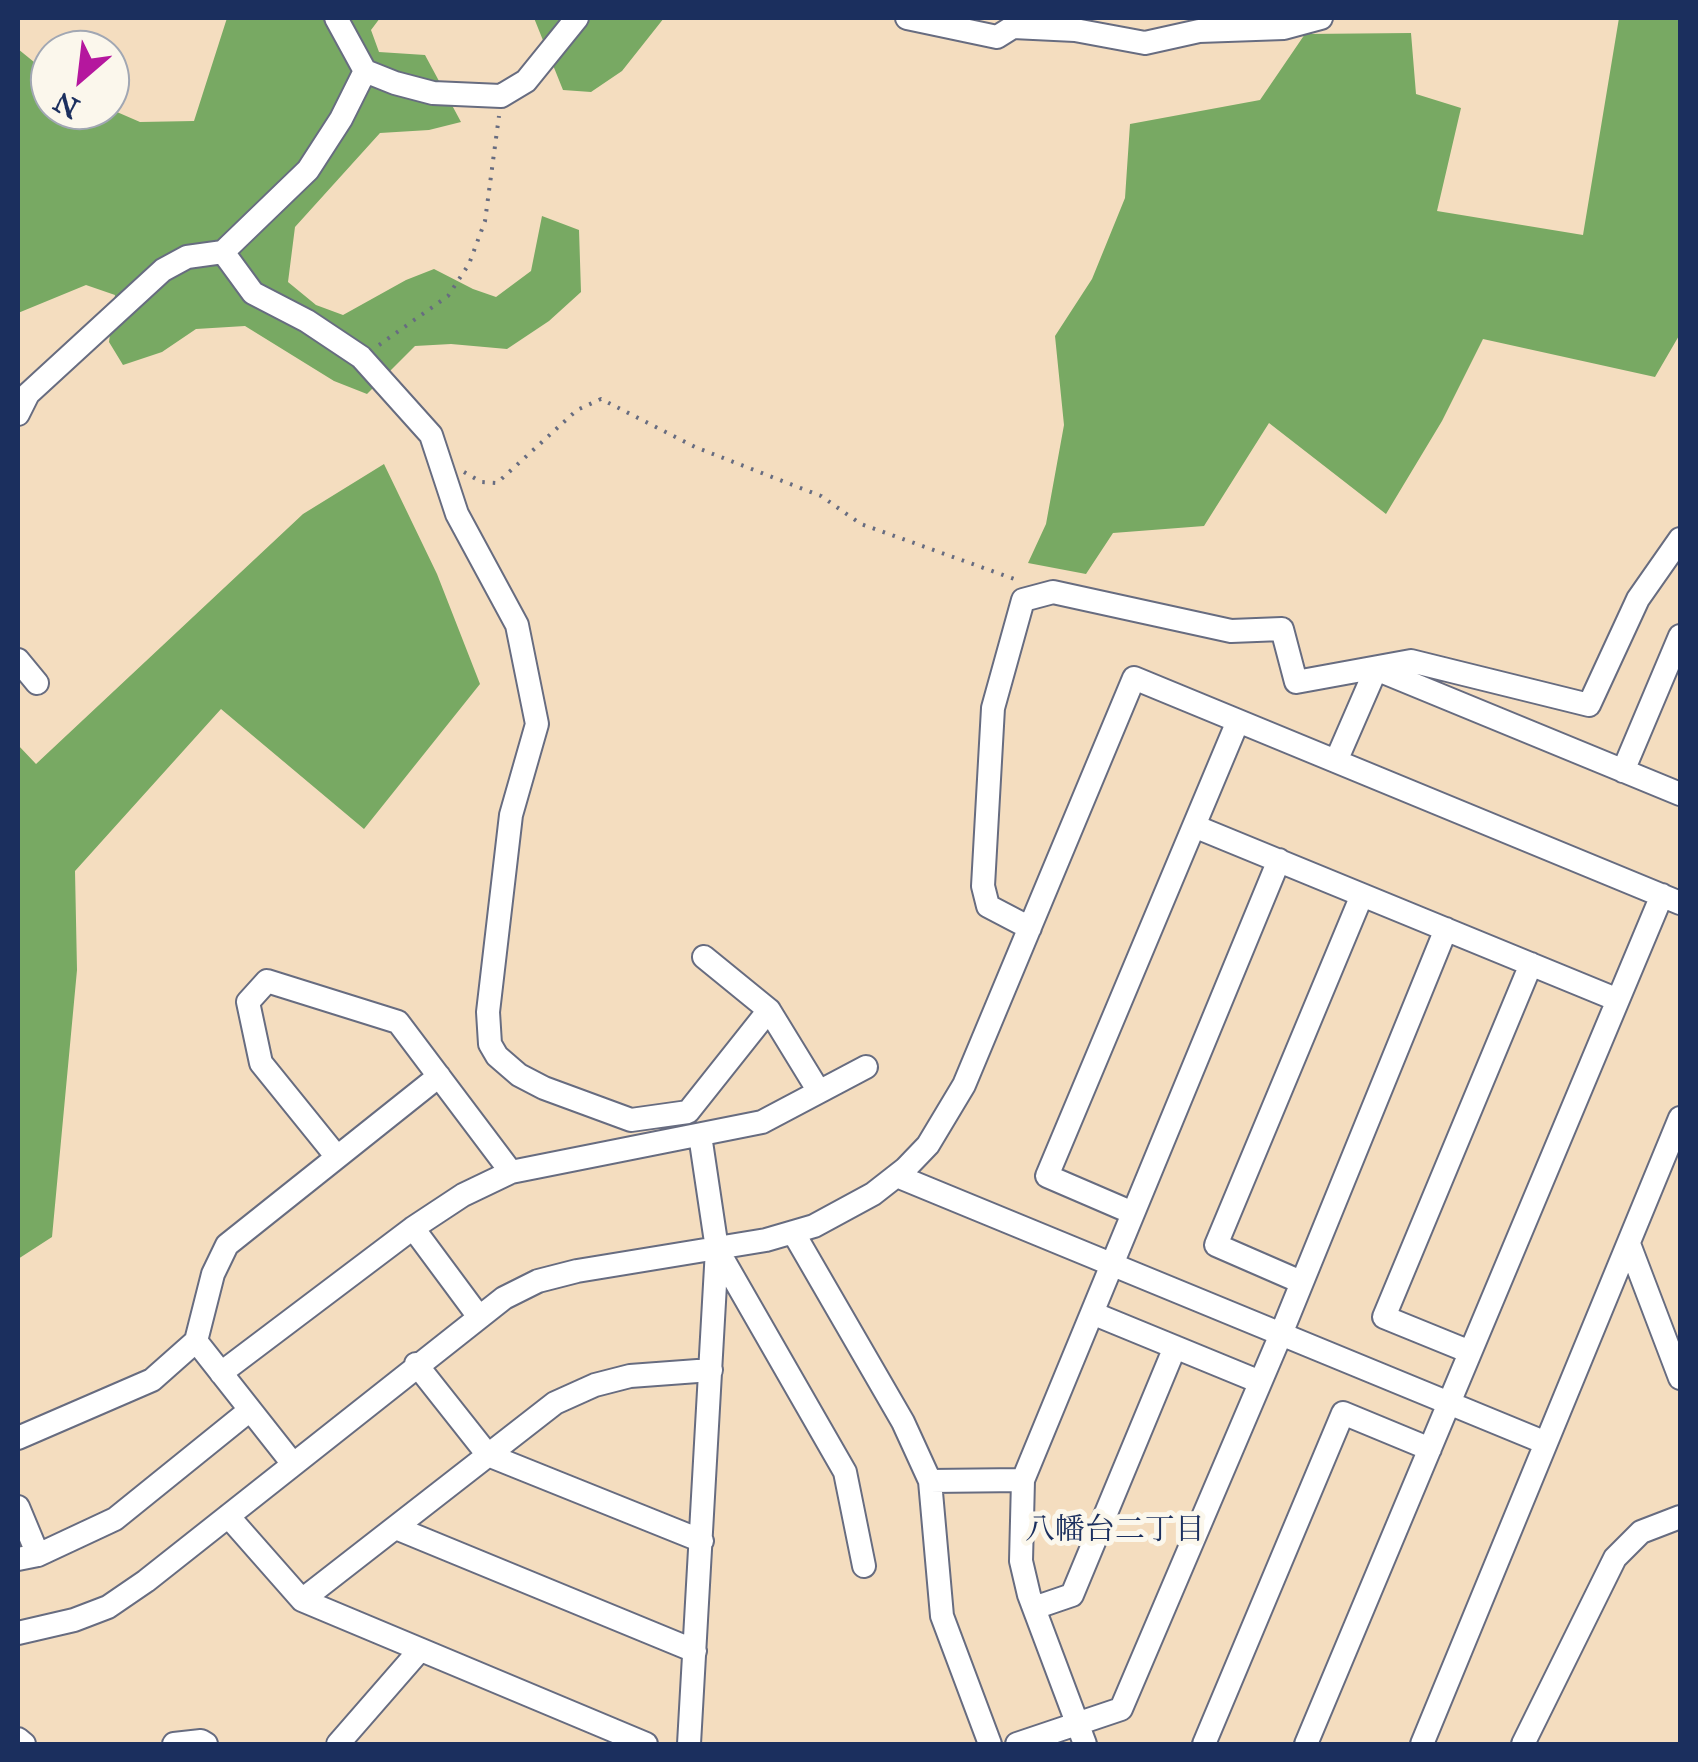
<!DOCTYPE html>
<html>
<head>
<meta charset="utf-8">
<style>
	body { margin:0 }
	#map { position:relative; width:1698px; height:1762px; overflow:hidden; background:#f4ddbf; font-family:"IM FELL Great Primer",serif }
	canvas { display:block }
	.frame { position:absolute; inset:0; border:20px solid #1b2f5e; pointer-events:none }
	.north { position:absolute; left:30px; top:30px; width:100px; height:100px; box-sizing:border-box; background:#fbf7ec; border:2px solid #a1a7b3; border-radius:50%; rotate:208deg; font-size:28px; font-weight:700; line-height:40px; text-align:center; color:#1b2f5e }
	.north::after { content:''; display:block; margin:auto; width:35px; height:45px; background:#b5179e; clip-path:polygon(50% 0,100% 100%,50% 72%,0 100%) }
</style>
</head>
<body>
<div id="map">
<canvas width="1698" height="1762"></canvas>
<div class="frame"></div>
<div class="north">N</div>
</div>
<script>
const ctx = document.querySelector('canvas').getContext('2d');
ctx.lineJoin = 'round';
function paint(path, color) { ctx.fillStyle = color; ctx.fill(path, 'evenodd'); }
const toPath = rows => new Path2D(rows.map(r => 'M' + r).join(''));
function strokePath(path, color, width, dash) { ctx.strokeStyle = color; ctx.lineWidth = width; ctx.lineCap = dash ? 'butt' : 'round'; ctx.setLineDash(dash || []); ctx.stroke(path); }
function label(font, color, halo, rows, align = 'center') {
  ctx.font = font + ' "IM FELL Great Primer","Noto Serif JP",serif'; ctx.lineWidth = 10; ctx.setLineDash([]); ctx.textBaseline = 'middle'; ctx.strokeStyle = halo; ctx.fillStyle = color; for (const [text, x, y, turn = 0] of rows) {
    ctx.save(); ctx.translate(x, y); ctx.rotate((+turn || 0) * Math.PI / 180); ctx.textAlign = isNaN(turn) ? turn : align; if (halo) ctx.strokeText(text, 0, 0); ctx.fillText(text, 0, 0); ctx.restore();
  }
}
const forest = toPath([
	[227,18,380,18,371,30,379,52,425,55,461,122,429,130,380,133,295,227,288,282,316,305,343,315,406,280,434,269,473,289,496,297,531,271,542,216,579,230,581,292,549,321,507,349,451,344,415,346,367,394,334,381,245,326,196,329,162,352,123,365,109,342,115,295,86,285,18,313,18,49,50,75,50,110,110,109,140,122,194,121],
	[534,18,664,18,622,71,591,92,563,90],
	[1619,18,1680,18,1680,334,1655,377,1483,339,1442,421,1386,514,1269,423,1204,526,1113,533,1086,574,1028,563,1046,524,1064,425,1055,336,1092,279,1125,198,1130,124,1260,100,1305,34,1411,33,1416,94,1461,108,1437,211,1583,235],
	[384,464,437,574,480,684,364,829,221,709,75,871,77,970,52,1237,18,1259,18,745,36,764,303,514]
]);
const path = toPath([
	[379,345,448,296,469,264,485,221,499,116],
	[464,472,481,482,497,483,577,410,601,399,695,447,821,496,861,524,1020,581]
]);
const minor = toPath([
	[336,18,365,71],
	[907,18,997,37,1013,27,1075,30,1145,43,1199,31,1284,28,1321,18],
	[223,252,253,293,307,321,361,357,431,435,457,514,517,625,537,724,511,815,488,1012,490,1044,497,1056,519,1075,544,1088,631,1120,688,1112,769,1010],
	[18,414,28,394,163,270,187,257,223,252,308,170,341,119,365,71,395,83,433,93,501,96,526,81,577,18],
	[18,660,37,683],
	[1376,669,1680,794],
	[1336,761,1376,669],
	[1623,771,1680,636],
	[1194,826,1618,1000],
	[1030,928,988,906,983,886,993,708,1023,600,1053,592,1231,631,1282,629,1296,682,1411,661,1589,705,1638,599,1680,539],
	[704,957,769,1010,818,1090],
	[337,1157,261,1063,248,1002,267,981,398,1022,511,1172],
	[897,1176,1546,1443],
	[1133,1213,1047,1176,1238,721],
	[413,1228,479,1317],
	[793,1232,903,1422,930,1481,942,1616,990,1744],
	[1629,1244,1680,1378],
	[717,1249,845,1472,864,1566],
	[1301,1282,1216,1245,1362,895],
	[1092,1313,1260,1382],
	[1470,1352,1384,1317,1531,964],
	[416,1364,488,1455,702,1541],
	[221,1373,413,1228,463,1195,511,1172,762,1122,866,1067],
	[18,1438,152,1380,196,1341],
	[293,1464,196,1341,213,1274,227,1245,439,1076],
	[930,1481,1023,1480],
	[18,1507,38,1555],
	[228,1516,302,1600,646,1744],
	[396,1528,695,1651],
	[18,1559,38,1555,115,1519,250,1410],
	[302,1600,555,1403,595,1385,630,1376,711,1370],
	[1034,1608,1072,1595,1175,1347],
	[18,1633,74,1620,108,1607,146,1581,504,1298,538,1281,577,1271,766,1240,814,1226,873,1194,905,1169,928,1145,964,1085,1134,678,1680,903],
	[18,1739,24,1744],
	[174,1744,201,1741,206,1744],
	[338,1744,419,1651],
	[689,1744,717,1249,700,1135],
	[1017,1744,1121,1709,1281,1334,1446,929],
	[1085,1744,1029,1595,1021,1561,1023,1480,1279,860],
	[1204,1744,1343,1413,1430,1449],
	[1306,1744,1662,895],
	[1422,1744,1680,1118],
	[1523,1744,1615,1558,1641,1532,1680,1517]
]);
const neighbourhoodNames = [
	["八幡台二丁目",1115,1532]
];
paint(forest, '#78a963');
strokePath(minor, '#676c80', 26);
strokePath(path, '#676c80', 4, [2.5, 8]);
strokePath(minor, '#fff', 22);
label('30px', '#1b2f5e', '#fbf7ec', neighbourhoodNames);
</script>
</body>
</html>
